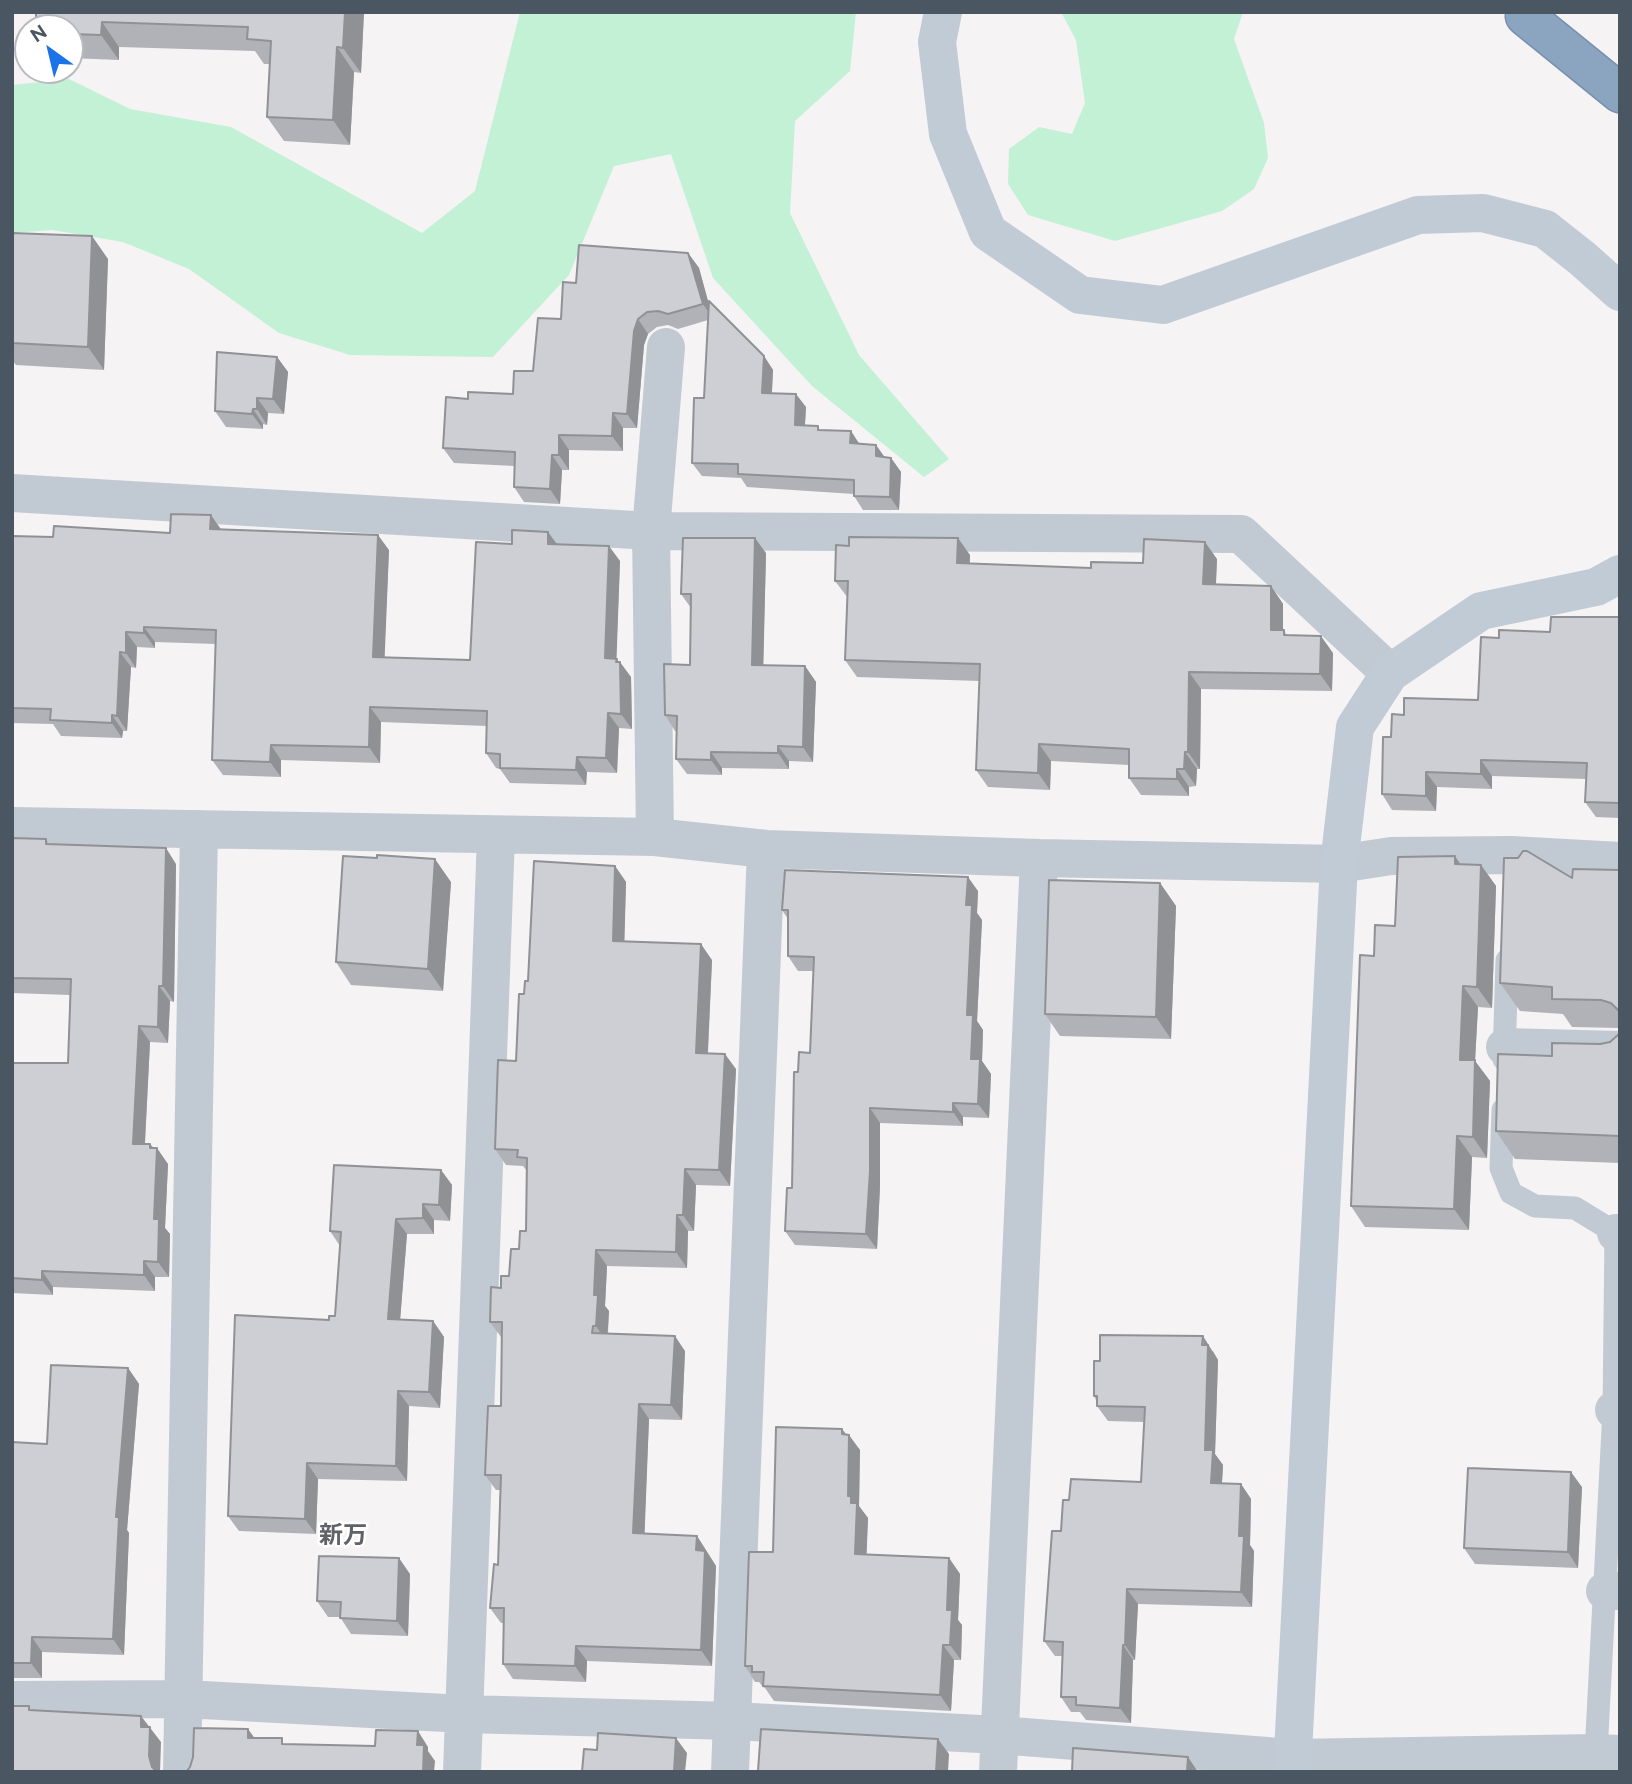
<!DOCTYPE html>
<html>
<head>
<meta charset="utf-8">
<style>
	body { margin:0 }
	#map { position:relative; width:1632px; height:1784px; overflow:hidden; background:#f5f3f3; font-family:Raleway,sans-serif }
	canvas { display:block }
	.frame { position:absolute; inset:0; border:14px solid #4a5661; pointer-events:none }
	.north { position:absolute; left:14px; top:14px; width:70px; height:70px; box-sizing:border-box; background:#fff; border:2px solid #b7bbc0; border-radius:50%; rotate:326deg; font-size:19px; font-weight:700; line-height:28px; text-align:center; color:#4a5661 }
	.north::after { content:''; display:block; margin:auto; width:24px; height:32px; background:#1a73e8; clip-path:polygon(50% 0,100% 100%,50% 72%,0 100%) }
</style>
</head>
<body>
<div id="map">
<canvas width="1632" height="1784"></canvas>
<div class="frame"></div>
<div class="north">N</div>
</div>
<script>
const ctx = document.querySelector('canvas').getContext('2d');
ctx.lineJoin = 'round';
function paint(path, color) { ctx.fillStyle = color; ctx.fill(path, 'evenodd'); }
const toPath = rows => new Path2D(rows.map(r => 'M' + r).join(''));
function strokePath(path, color, width, dash) { ctx.strokeStyle = color; ctx.lineWidth = width; ctx.lineCap = dash ? 'butt' : 'round'; ctx.setLineDash(dash || []); ctx.stroke(path); }
function label(font, color, halo, rows, align = 'center') {
  ctx.font = font + ' Raleway,"Noto Sans JP",sans-serif'; ctx.lineWidth = 5; ctx.setLineDash([]); ctx.textBaseline = 'middle'; ctx.strokeStyle = halo; ctx.fillStyle = color; for (const [text, x, y, turn = 0] of rows) {
    ctx.save(); ctx.translate(x, y); ctx.rotate((+turn || 0) * Math.PI / 180); ctx.textAlign = isNaN(turn) ? turn : align; if (halo) ctx.strokeText(text, 0, 0); ctx.fillText(text, 0, 0); ctx.restore();
  }
}
const green = toPath([
	[520,12,856,12,850,71,795,121,790,213,859,355,949,459,924,477,812,386,713,278,671,154,614,166,569,275,493,357,350,355,279,333,189,269,123,242,52,230,12,233,12,85,69,79,130,109,231,127,422,233,475,191],
	[1061,12,1243,12,1234,39,1264,123,1268,158,1254,189,1222,211,1115,241,1028,215,1008,184,1009,149,1039,127,1072,134,1085,103,1076,40]
]);
const lane = toPath([
	[1504,1059,1507,960],
	[1503,1110,1501,1168,1511,1193,1535,1206,1575,1208,1616,1233,1614,1410,1596,1753]
]);
const street = toPath([
	[12,493,651,531,1241,534,1390,673],
	[12,826,655,837,766,849,1039,858,1339,864,1391,856,1511,855,1620,861],
	[655,837,651,531,666,347],
	[1505,1047,1620,1050],
	[1616,1233,1620,1233],
	[1614,1410,1620,1410],
	[1605,1591,1620,1591],
	[12,1700,184,1699,464,1714,733,1721,999,1735,1292,1758,1596,1753,1620,1754],
	[182,1772,199,829],
	[462,1772,496,835],
	[730,1772,766,849],
	[998,1772,1039,858]
]);
const secondary = toPath([
	[943,12,937,42,948,134,988,232,1080,295,1163,305,1418,215,1483,213,1545,229,1583,259,1620,292],
	[1292,1772,1339,864,1355,727,1390,673,1481,611,1596,587,1620,574]
]);
const highway = toPath([
	[1525,16,1620,93]
]);
const wall = toPath([
	[36,12,364,12,361,73,354,72,350,145,284,141,267,117,270,64,264,64,255,51,119,47,119,60,70,58,70,28],
	[12,233,108,259,104,370,16,365,12,360],
	[688,253,699,268,709,306,764,356,773,370,772,393,806,407,805,425,820,430,851,431,859,444,876,445,884,457,891,458,901,472,899,510,863,510,854,496,854,494,747,487,741,478,702,476,692,463,704,398,708,320,678,329,668,325,657,327,648,334,644,345,637,428,623,428,623,451,569,450,569,470,562,470,560,504,524,502,514,487,515,466,454,463,443,448,468,399,513,394,533,371,561,319,576,283],
	[277,357,288,372,284,414,268,413,267,425,263,424,263,429,226,427,215,411],
	[211,515,221,529,389,550,384,658,470,660,512,544,548,532,556,544,620,561,616,659,631,677,632,729,619,728,617,773,587,772,586,785,510,783,500,769,496,768,486,753,487,726,381,722,380,763,281,760,281,777,223,775,212,760,216,644,155,642,155,648,137,647,136,668,131,667,127,731,123,731,122,738,61,736,53,724,12,723,12,536,53,537,170,533],
	[766,553,763,665,805,666,816,682,813,762,789,761,789,769,722,768,722,775,687,774,676,759,677,731,675,731,665,715,690,665,691,608,681,594],
	[970,555,970,563,1091,568,1217,559,1216,584,1271,586,1283,604,1283,630,1287,635,1333,653,1332,691,1201,689,1200,769,1197,769,1196,786,1189,787,1189,796,1141,795,1129,778,1129,765,1051,761,1050,790,988,787,976,770,979,681,857,677,845,660,848,598,835,581],
	[1620,617,1620,818,1596,817,1585,802,1586,779,1492,776,1492,789,1437,787,1436,811,1392,810,1382,794,1391,737,1404,715,1478,700,1499,638,1550,632],
	[12,838,46,839,49,844,176,864,174,1002,170,1001,168,1043,150,1042,145,1144,150,1144,168,1164,165,1228,170,1234,169,1277,155,1277,155,1291,53,1287,53,1295,12,1293,12,1063,68,1063,70,995,12,993],
	[1460,864,1481,865,1496,886,1492,1008,1478,1007,1475,1061,1490,1081,1487,1158,1472,1157,1469,1230,1365,1227,1351,1206,1395,926],
	[615,866,626,882,624,942,712,960,708,1053,736,1069,730,1186,696,1185,694,1231,688,1231,687,1268,607,1266,605,1306,609,1311,608,1333,685,1351,682,1420,649,1419,644,1534,697,1536,716,1566,712,1666,587,1661,586,1682,513,1679,503,1664,504,1623,501,1623,490,1608,498,1565,500,1490,496,1490,485,1475,501,1406,502,1338,501,1337,490,1322,501,1288,509,1276,526,1231,527,1171,523,1166,506,1165,495,1149,516,1061,524,994,528,981],
	[1620,870,1620,1028,1572,1027,1563,1014,1520,1011,1500,983,1572,878],
	[451,882,443,991,351,985,336,962],
	[1160,883,1176,906,1171,1039,1060,1036,1045,1014],
	[978,891,977,913,982,920,977,1021,983,1030,982,1061,991,1074,989,1118,963,1117,963,1126,880,1123,880,1186,877,1249,795,1245,785,1231,792,1188,798,1072,810,1053,814,971,798,971,788,956,788,919,782,910],
	[1620,1031,1620,1163,1515,1159,1496,1131,1552,1056,1610,1042,1619,1034],
	[441,1170,452,1185,450,1221,434,1220,434,1234,407,1234,400,1319,433,1321,444,1337,440,1408,409,1406,407,1481,318,1479,316,1534,239,1531,228,1516,329,1320,335,1316,340,1246,330,1231],
	[1213,1351,1218,1360,1215,1454,1223,1465,1222,1483,1241,1484,1251,1499,1250,1545,1254,1551,1252,1607,1138,1604,1135,1660,1133,1660,1131,1723,1086,1720,1080,1712,1071,1712,1061,1697,1062,1656,1055,1656,1044,1641,1061,1531,1069,1500,1141,1482,1144,1422,1108,1421,1097,1406,1097,1402,1094,1396],
	[128,1368,139,1384,127,1530,129,1533,124,1655,42,1652,42,1678,12,1678,12,1442,47,1444],
	[842,1429,860,1450,859,1506,868,1518,866,1555,949,1558,960,1574,958,1620,962,1625,961,1660,954,1660,951,1711,774,1701,765,1688,763,1687,759,1682,755,1682,745,1666,773,1552],
	[1582,1487,1578,1568,1475,1564,1464,1548],
	[410,1574,408,1636,351,1634,340,1617,328,1617,317,1601]
]);
const shadedWall = toPath([
	[345,12,364,12,361,73,343,48],
	[102,22,119,47,119,60,101,35],
	[337,47,354,72,350,145,333,120],
	[92,236,108,259,104,370,88,347],
	[688,253,699,268,713,319,703,304],
	[638,319,648,334,644,345,637,428,627,414,634,331],
	[764,356,773,370,771,407,762,393],
	[277,357,288,372,284,414,273,399],
	[796,394,806,407,804,439,795,425],
	[257,398,268,413,267,425,257,409],
	[253,409,263,424,263,429,252,414],
	[613,413,623,428,623,451,612,436],
	[851,431,860,445,850,443],
	[559,435,569,450,569,470,559,455],
	[876,445,886,459,876,456],
	[552,455,562,470,560,504,550,489],
	[891,458,901,472,899,510,890,497],
	[211,515,221,530,210,529],
	[548,532,559,547,548,544],
	[378,535,389,550,384,673,373,657],
	[755,538,766,553,763,680,752,665],
	[958,538,970,555,969,580,957,563],
	[1205,542,1217,559,1215,601,1203,584],
	[609,546,620,561,616,673,605,658],
	[1271,586,1283,604,1283,647,1271,630],
	[144,627,155,642,155,648,144,633],
	[126,632,137,647,136,668,126,653],
	[1321,636,1333,653,1332,691,1320,674],
	[120,652,131,667,127,731,117,716],
	[617,659,620,664,620,662,631,677,632,729,621,714],
	[805,666,816,682,813,762,803,747],
	[1189,672,1201,689,1200,769,1188,752],
	[370,707,381,722,380,763,369,747],
	[608,713,619,728,617,773,606,758],
	[112,715,123,731,122,738,112,723],
	[1039,744,1051,761,1050,790,1038,773],
	[271,745,281,760,281,777,270,762],
	[778,746,789,761,789,769,778,753],
	[711,752,722,768,722,775,711,760],
	[1185,752,1197,769,1196,786,1184,769],
	[577,757,587,772,586,785,576,770],
	[1481,760,1492,776,1492,789,1481,774],
	[1177,769,1189,787,1189,796,1177,779],
	[1426,772,1437,787,1436,811,1426,796],
	[166,848,176,864,174,1002,163,986],
	[1455,856,1469,877,1455,864],
	[435,859,451,882,443,991,428,969],
	[1481,865,1496,886,1492,1008,1477,987],
	[615,866,626,882,624,957,613,941],
	[968,877,978,891,977,913,982,920,977,1021,983,1030,982,1061,991,1074,989,1118,978,1104,971,1059,967,1015,966,905],
	[1160,883,1176,906,1171,1039,1156,1017],
	[701,944,712,960,707,1068,696,1053],
	[159,986,170,1001,168,1043,158,1027],
	[1463,986,1478,1007,1475,1061,1490,1081,1487,1158,1473,1137,1460,1060],
	[139,1026,150,1042,144,1159,133,1144],
	[725,1054,736,1069,730,1186,719,1170],
	[953,1103,963,1117,963,1126,953,1112],
	[870,1108,880,1123,880,1186,877,1249,866,1234],
	[1457,1136,1472,1157,1469,1230,1454,1209],
	[150,1144,157,1153,157,1148,168,1164,165,1228,170,1234,169,1277,158,1262,154,1219],
	[685,1169,696,1185,694,1231,683,1215],
	[441,1170,452,1185,450,1221,439,1205],
	[423,1204,434,1220,434,1234,423,1218],
	[677,1215,688,1231,687,1268,676,1252],
	[396,1219,407,1234,399,1334,388,1319],
	[596,1250,607,1266,605,1306,609,1311,607,1342,596,1326,594,1295],
	[144,1261,155,1277,155,1291,144,1275],
	[42,1271,53,1287,53,1295,42,1280],
	[433,1321,444,1337,440,1408,429,1392],
	[675,1336,685,1351,682,1420,671,1405],
	[1203,1336,1218,1360,1215,1454,1223,1465,1221,1498,1211,1483,1205,1450],
	[128,1368,139,1384,127,1530,129,1533,124,1655,113,1639,116,1517],
	[398,1391,409,1406,407,1481,396,1466],
	[639,1404,649,1419,644,1549,633,1533],
	[842,1429,849,1440,849,1435,860,1450,859,1506,868,1518,866,1570,855,1554,851,1503,848,1496],
	[307,1463,318,1479,316,1534,305,1519],
	[1571,1472,1582,1487,1578,1568,1568,1552],
	[1241,1484,1251,1499,1250,1545,1254,1551,1252,1607,1241,1592,1239,1536],
	[697,1536,716,1566,712,1666,701,1650,696,1550],
	[399,1558,410,1574,408,1636,397,1621],
	[949,1558,960,1574,958,1620,962,1625,961,1660,950,1645,947,1610],
	[1127,1589,1138,1604,1135,1660,1125,1645],
	[32,1637,42,1652,42,1678,31,1663],
	[943,1645,954,1660,951,1711,940,1695],
	[1123,1645,1133,1660,1131,1723,1120,1708],
	[576,1646,587,1661,586,1682,575,1666],
	[141,1716,161,1742,160,1772,155,1772,152,1767,141,1727],
	[248,1729,259,1744,248,1738],
	[418,1731,428,1747,428,1751,435,1761,434,1772,423,1772,417,1745],
	[676,1738,687,1753,685,1772,674,1772],
	[938,1739,949,1754,948,1772,936,1772],
	[1188,1757,1198,1772,1187,1772]
]);
const building = toPath([
	[36,12,345,12,343,48,337,47,333,120,267,117,271,41,247,39,248,27,102,22,101,35,70,34,70,28,36,28,36,12],
	[12,233,92,236,88,347,12,343,12,233],
	[579,245,688,253,703,304,668,314,658,311,647,312,638,319,634,331,627,414,613,413,612,436,559,435,559,455,552,455,550,489,514,487,515,452,443,448,446,397,468,399,468,392,513,394,514,371,533,371,538,318,561,319,563,282,576,283,579,245],
	[709,301,764,356,762,393,796,394,795,425,818,426,818,430,851,431,850,443,876,445,876,456,891,458,890,497,854,496,854,480,738,474,738,464,692,463,694,398,704,398,709,301],
	[217,352,277,357,273,399,257,398,257,409,253,409,252,414,215,411,217,352],
	[171,514,211,515,210,529,378,535,373,657,470,660,476,542,512,544,512,530,548,532,548,544,609,546,605,658,617,659,616,662,620,662,621,714,608,713,606,758,577,757,576,770,500,768,500,754,486,753,487,711,370,707,369,747,271,745,270,762,212,760,216,630,144,627,144,633,126,632,126,653,120,652,117,716,112,715,112,723,50,720,51,709,12,708,12,536,53,537,54,526,170,533,171,514],
	[849,537,958,538,957,563,1091,568,1091,562,1143,563,1144,539,1205,542,1203,584,1271,586,1271,630,1284,630,1284,635,1321,636,1320,674,1189,672,1188,752,1185,752,1184,769,1177,769,1177,779,1129,778,1129,749,1039,744,1038,773,976,770,980,664,845,660,848,581,835,581,836,545,849,546,849,537],
	[683,538,755,538,752,665,805,666,803,747,778,746,778,753,711,752,711,760,676,759,677,716,665,715,664,664,690,665,691,594,681,594,683,538],
	[1551,617,1620,617,1620,803,1585,802,1587,763,1481,760,1481,774,1426,772,1426,796,1382,794,1383,737,1391,737,1392,714,1404,715,1404,698,1478,700,1481,637,1499,638,1499,630,1550,632,1551,617],
	[12,838,46,839,46,844,166,848,163,986,159,986,158,1027,139,1026,133,1144,150,1144,150,1148,157,1148,154,1219,159,1219,158,1262,144,1261,144,1275,42,1271,42,1280,12,1278,12,1063,68,1063,71,979,12,978,12,838],
	[1523,851,1527,851,1572,878,1573,869,1620,870,1620,1012,1611,1003,1601,1000,1552,999,1552,987,1500,983,1504,858,1518,858,1523,851],
	[377,855,435,859,428,969,336,962,343,856,377,858,377,855],
	[1455,856,1455,864,1481,865,1477,987,1463,986,1460,1060,1475,1060,1473,1137,1457,1136,1454,1209,1351,1206,1360,955,1374,956,1375,925,1395,926,1398,857,1455,856],
	[534,861,615,866,613,941,701,944,696,1053,725,1054,719,1170,685,1169,683,1215,677,1215,676,1252,596,1250,594,1295,598,1295,596,1326,593,1326,592,1333,675,1336,671,1405,639,1404,633,1533,697,1536,696,1550,705,1551,701,1650,576,1646,575,1666,503,1664,504,1608,490,1608,494,1564,498,1565,501,1475,485,1475,488,1406,501,1406,502,1322,490,1322,491,1287,501,1288,501,1276,509,1276,511,1249,519,1249,520,1231,526,1231,527,1158,517,1157,518,1150,495,1149,498,1060,516,1061,519,994,524,994,525,981,528,981,534,861],
	[785,870,968,877,966,905,972,905,967,1015,973,1015,971,1059,980,1059,978,1104,953,1103,953,1112,870,1108,870,1171,866,1234,785,1231,787,1188,792,1188,794,1072,798,1072,799,1052,810,1053,814,957,788,956,788,910,782,910,785,870],
	[1049,880,1160,883,1156,1017,1045,1014,1049,880],
	[1620,1031,1620,1136,1496,1131,1498,1054,1552,1056,1552,1043,1600,1044,1610,1042,1619,1034,1620,1031],
	[334,1165,441,1170,439,1205,423,1204,423,1218,396,1219,388,1319,433,1321,429,1392,398,1391,396,1466,307,1463,305,1519,228,1516,235,1315,329,1320,329,1316,335,1316,341,1232,330,1231,334,1165],
	[1100,1335,1203,1336,1202,1345,1208,1345,1205,1450,1213,1450,1211,1483,1241,1484,1239,1536,1244,1536,1241,1592,1127,1589,1125,1645,1123,1645,1120,1708,1076,1705,1076,1697,1061,1697,1063,1642,1044,1641,1052,1531,1061,1531,1063,1500,1069,1500,1071,1479,1141,1482,1145,1407,1097,1406,1097,1396,1094,1396,1094,1361,1100,1361,1100,1335],
	[51,1365,128,1368,116,1517,119,1517,113,1639,32,1637,31,1663,12,1663,12,1442,47,1444,51,1365],
	[776,1427,842,1429,842,1434,849,1435,848,1496,851,1496,851,1503,857,1503,855,1554,949,1558,947,1610,952,1610,950,1645,943,1645,940,1695,763,1686,764,1672,752,1672,752,1666,745,1666,749,1552,773,1552,776,1427],
	[1468,1468,1571,1472,1568,1552,1464,1548,1468,1468],
	[319,1556,399,1558,397,1621,340,1618,341,1602,317,1601,319,1556],
	[12,1706,29,1706,29,1710,141,1716,141,1727,150,1727,149,1756,152,1767,157,1772,12,1772,12,1706],
	[194,1728,248,1729,248,1738,282,1738,282,1744,375,1746,376,1730,418,1731,417,1745,424,1745,423,1772,186,1772,190,1767,193,1757,194,1728],
	[761,1729,938,1739,936,1772,750,1772,758,1771,761,1729],
	[598,1733,676,1738,674,1772,582,1772,584,1749,597,1750,598,1733],
	[1073,1748,1188,1757,1187,1772,1072,1772,1073,1748]
]);
const quarterNames = [
	["新万",343,1536]
];
paint(green, '#c3f1d5');
strokePath(highway, '#7690ad', 41);
strokePath(lane, '#c1cad2', 23);
strokePath(street, '#c1cad2', 38);
strokePath(secondary, '#c1cbd6', 38);
strokePath(highway, '#8ba5c1', 38);
paint(wall, '#b0b2b7');
paint(shadedWall, '#909195');
paint(building, '#cdcfd5');
strokePath(building, '#909195', 2);
label('bold 24px', '#5f6368', '#fff', quarterNames);
</script>
</body>
</html>
